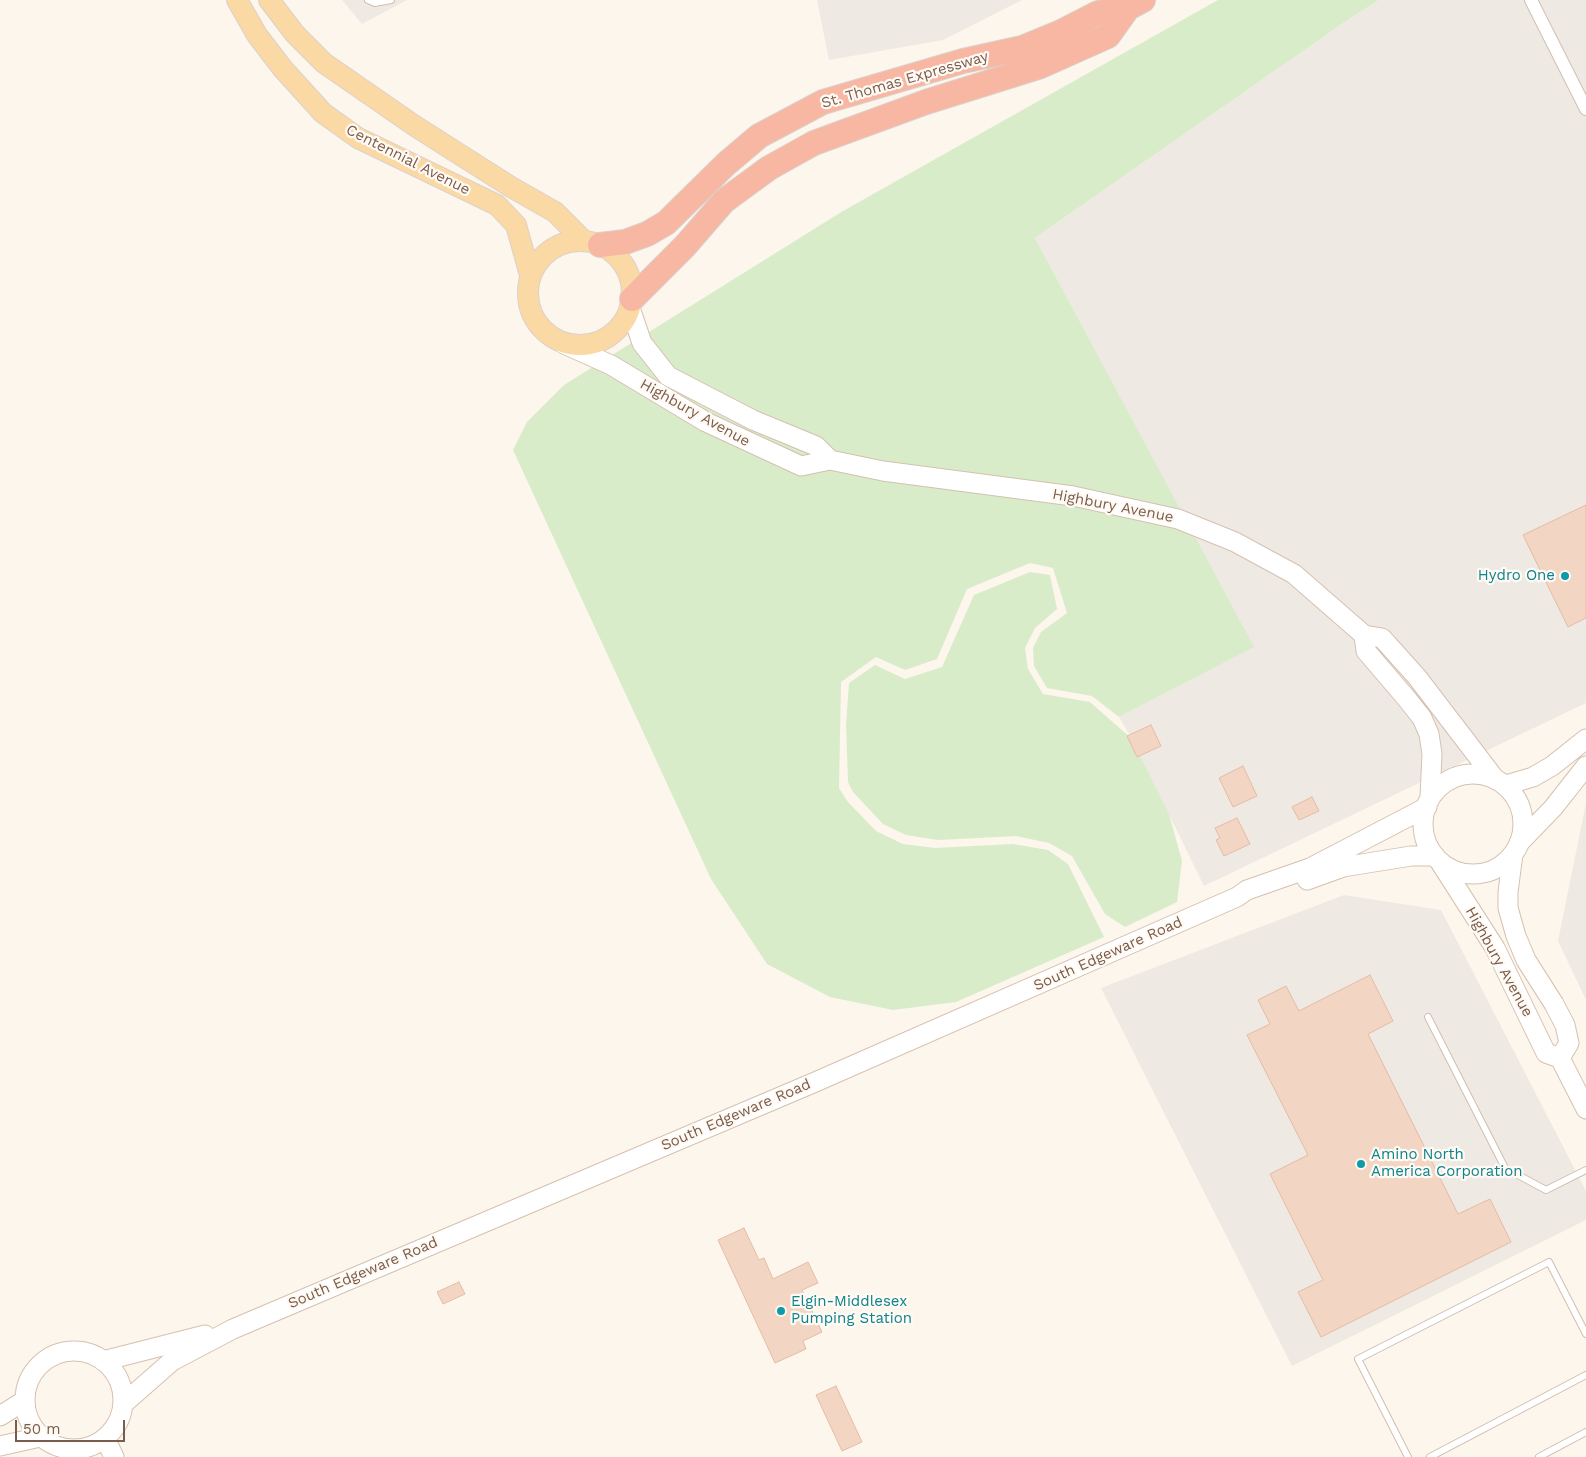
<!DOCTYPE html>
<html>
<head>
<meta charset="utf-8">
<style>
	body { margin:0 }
	#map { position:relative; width:1586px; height:1457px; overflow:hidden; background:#fdf6ec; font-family:"Work Sans",sans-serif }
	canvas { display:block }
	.scale { position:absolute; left:15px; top:1420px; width:110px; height:22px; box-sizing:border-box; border:2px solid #7a5c4d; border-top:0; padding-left:6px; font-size:15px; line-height:18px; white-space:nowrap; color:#7a5c4d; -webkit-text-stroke:4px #fffaf3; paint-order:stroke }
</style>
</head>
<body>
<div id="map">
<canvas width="1586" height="1457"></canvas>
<div class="scale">50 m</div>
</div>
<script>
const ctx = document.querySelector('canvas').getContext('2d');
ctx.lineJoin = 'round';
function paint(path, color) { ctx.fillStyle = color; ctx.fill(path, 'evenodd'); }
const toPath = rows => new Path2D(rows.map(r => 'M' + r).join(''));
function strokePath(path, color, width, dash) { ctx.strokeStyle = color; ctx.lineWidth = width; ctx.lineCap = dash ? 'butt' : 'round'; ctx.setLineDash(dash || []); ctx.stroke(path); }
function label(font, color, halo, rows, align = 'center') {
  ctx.font = font + ' "Work Sans",sans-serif'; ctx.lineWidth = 4.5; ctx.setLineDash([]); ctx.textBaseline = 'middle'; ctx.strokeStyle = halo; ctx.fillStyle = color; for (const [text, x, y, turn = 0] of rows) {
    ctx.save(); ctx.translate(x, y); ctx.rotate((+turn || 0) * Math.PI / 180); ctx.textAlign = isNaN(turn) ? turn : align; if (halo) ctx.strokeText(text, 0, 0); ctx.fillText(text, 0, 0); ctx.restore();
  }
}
const industrial = toPath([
	[342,0,407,0,362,24],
	[817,0,1022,0,943,40,829,60],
	[1379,0,1586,0,1586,703,1204,886,1132,739,1119,717,1253,647,1035,238,1349,19],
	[1586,803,1586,1000,1558,941],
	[1344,895,1441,910,1586,1191,1586,1220,1292,1366,1101,988]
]);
const green = toPath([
	[1218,0,1379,0,1349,19,1035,238,1254,647,1119,717,1092,696,1047,688,1034,666,1033,648,1041,632,1067,613,1053,568,1030,563,967,589,937,659,905,670,876,657,841,682,839,788,848,802,876,831,903,844,935,848,1013,844,1048,850,1068,864,1104,937,956,1002,893,1010,830,997,767,964,711,879,513,450,527,422,564,385,843,211],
	[1030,572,1050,575,1057,609,1035,628,1025,648,1028,669,1043,694,1090,702,1132,739,1169,814,1182,861,1177,902,1125,927,1105,914,1072,856,1049,843,1016,836,938,840,906,835,883,824,853,792,848,782,846,725,849,683,875,665,905,679,942,667,974,595]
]);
const building = toPath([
	[1586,505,1586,618,1568,627,1523,535,1586,505],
	[1151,725,1161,746,1137,757,1127,736,1151,725],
	[1243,766,1257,796,1233,807,1219,778,1243,766],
	[1312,797,1319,811,1299,820,1292,807,1312,797],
	[1237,818,1250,844,1224,856,1216,840,1220,838,1215,828,1237,818],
	[1370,975,1393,1021,1368,1034,1458,1214,1490,1199,1511,1242,1321,1337,1298,1292,1323,1280,1270,1174,1308,1155,1247,1035,1270,1024,1258,1000,1286,986,1299,1011,1370,975],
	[744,1228,759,1260,764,1258,773,1279,808,1262,818,1283,802,1290,822,1332,803,1341,806,1349,775,1363,718,1240,744,1228],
	[459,1282,465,1294,443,1304,437,1292,459,1282],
	[836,1386,862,1442,842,1451,816,1395,836,1386]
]);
const service = toPath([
	[368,0,375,3,391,0],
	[1428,1017,1505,1168,1546,1190,1586,1170],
	[1408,1457,1358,1359,1549,1262,1586,1334],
	[1430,1457,1586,1375],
	[1539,1457,1586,1432]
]);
const minor = toPath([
	[1531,0,1586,109]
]);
const secondary = toPath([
	[630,308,642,343,668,376,753,420,816,446,830,460],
	[564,344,611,365,706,422,801,466,830,460,883,471,1073,496,1178,519,1235,542,1294,574,1364,635,1382,638,1417,677,1495,779],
	[1364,635,1366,651,1407,699,1422,718,1429,734,1432,754,1430,797],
	'1423 824a50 50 0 1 1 100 0a50 50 0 1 1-100 0Z',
	[1506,785,1533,777,1552,766,1586,739],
	[1519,843,1553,808,1586,766],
	[1513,854,1508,892,1508,908,1516,936,1526,960,1554,1004,1565,1025,1569,1043,1560,1058],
	[1440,862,1495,948,1546,1053,1560,1058,1586,1109],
	[1307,880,1343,867,1411,856,1435,856],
	'25 1400a49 49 0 1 1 98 0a49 49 0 1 1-98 0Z',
	[103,1361,205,1335],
	[123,1404,172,1361,233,1329,813,1083,1237,897,1247,890,1310,868,1427,807],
	[0,1416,24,1401],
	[105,1438,114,1457],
	[0,1446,40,1437]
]);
const primary = toPath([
	[237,0,257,35,283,69,323,113,358,138,497,205,516,225,530,275],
	[269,0,295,34,324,63,415,126,511,187,555,212,584,241],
	'528 293a52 52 0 1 1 104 0a52 52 0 1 1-104 0Z'
]);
const motorway = toPath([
	[600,245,625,242,647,234,666,223,726,164,759,136,823,102,963,61,1022,48,1061,32,1098,13,1128,8,1143,0],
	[632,299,685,246,724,201,769,168,814,143,926,102,1041,66,1108,36,1128,8]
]);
const markers = [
	[1565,576,5,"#0f9aa8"],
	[1361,1164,5,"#0f9aa8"],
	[781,1311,5,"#0f9aa8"]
];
const streetNames = [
	["St. Thomas Expressway",905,80,-16],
	["Centennial Avenue",408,160,27],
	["Highbury Avenue",695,413,29],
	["Highbury Avenue",1113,506,11],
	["South Edgeware Road",1108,954,-24],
	["Highbury Avenue",1499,962,61],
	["South Edgeware Road",736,1115,-23],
	["South Edgeware Road",363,1273,-23]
];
const cultureNames = [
	["Hydro One",1555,576,"right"],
	["Amino North",1371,1155],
	["America Corporation",1371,1172],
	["Elgin-Middlesex",791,1302],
	["Pumping Station",791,1319]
];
paint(industrial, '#efe9e4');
paint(green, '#d8ecc9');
paint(building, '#f3d5c3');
strokePath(building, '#e6bba3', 1);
strokePath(service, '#d1beb0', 8);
strokePath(minor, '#d1beb0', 14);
strokePath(secondary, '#d6c0b0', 21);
strokePath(primary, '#dad1cd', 22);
strokePath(motorway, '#dad1cd', 26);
strokePath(service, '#fff', 6);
strokePath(minor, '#fff', 12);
strokePath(secondary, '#fff', 19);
strokePath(primary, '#fbd9a5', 20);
strokePath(motorway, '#f7b7a3', 24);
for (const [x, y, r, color] of markers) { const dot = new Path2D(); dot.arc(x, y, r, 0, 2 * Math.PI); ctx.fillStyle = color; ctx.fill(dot); strokePath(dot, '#fffaf3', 2); }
label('15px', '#7a5c4d', '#fffaf3', streetNames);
label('15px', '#0d838f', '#fffaf3', cultureNames, 'left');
</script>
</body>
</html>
